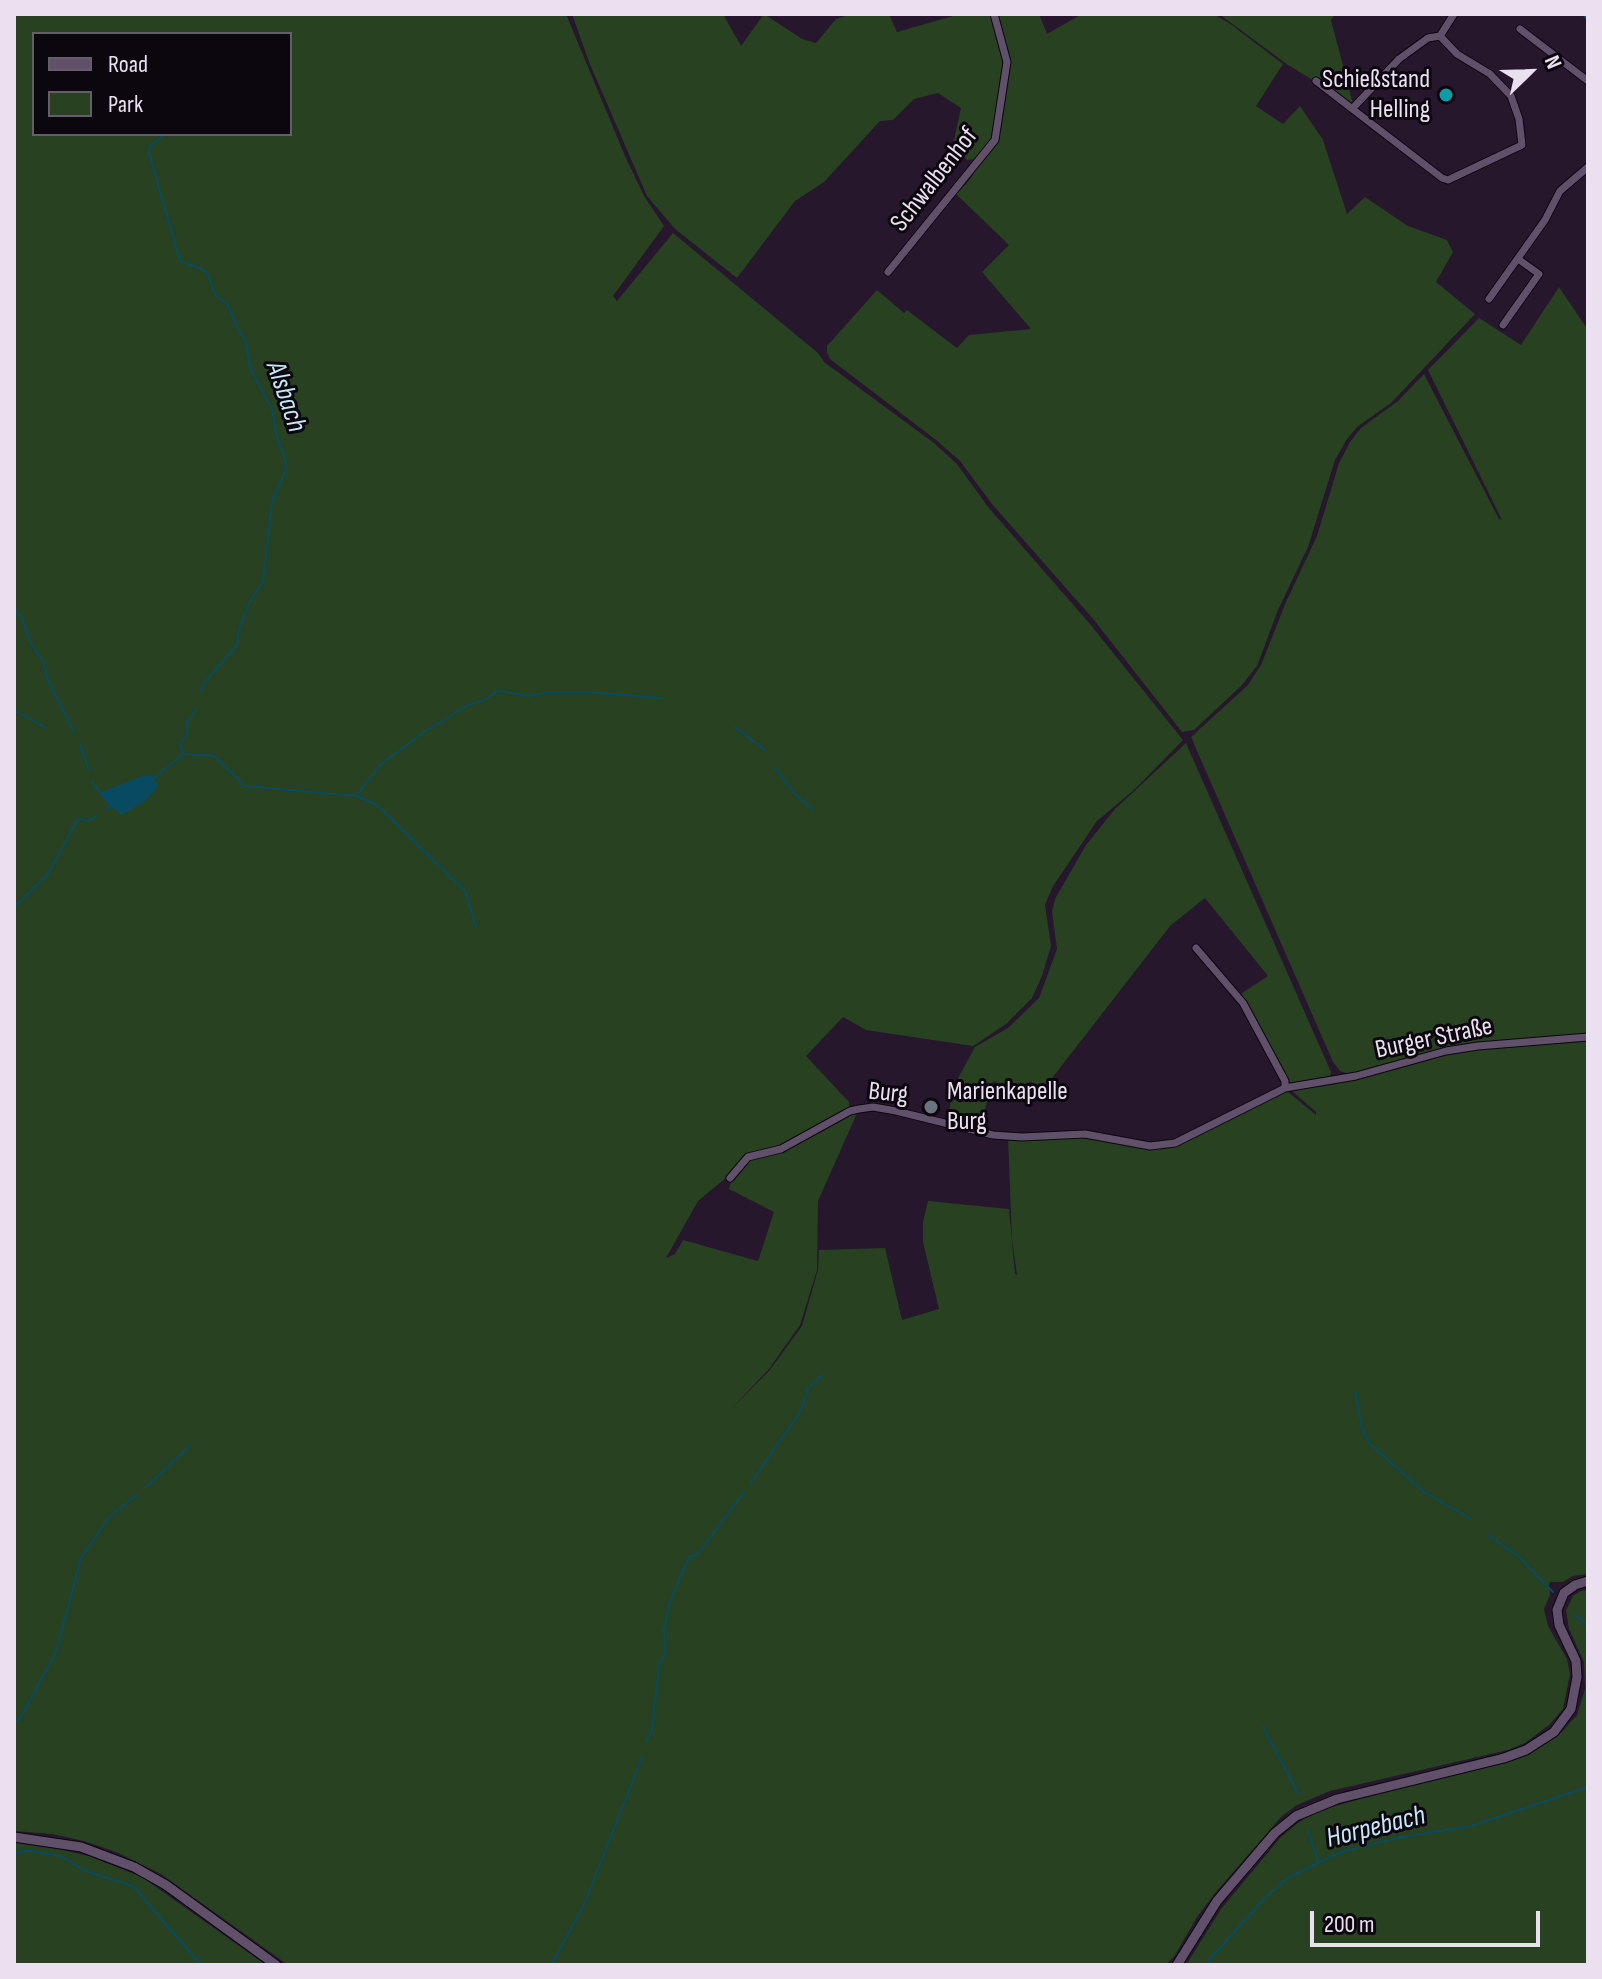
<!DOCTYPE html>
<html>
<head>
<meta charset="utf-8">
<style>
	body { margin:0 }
	#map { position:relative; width:1602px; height:1979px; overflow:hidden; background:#26172d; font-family:"Sofia Sans Condensed",sans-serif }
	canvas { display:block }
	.frame { position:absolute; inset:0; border:16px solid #eae0ef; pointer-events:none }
	.legend { position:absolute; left:32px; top:32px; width:260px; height:104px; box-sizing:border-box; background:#0c060e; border:2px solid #655d68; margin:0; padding:10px 14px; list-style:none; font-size:24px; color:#eae0ef }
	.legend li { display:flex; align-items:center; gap:16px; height:40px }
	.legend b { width:40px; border:2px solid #655d68 }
	.north { position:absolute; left:1490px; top:32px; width:80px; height:80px; -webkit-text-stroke:6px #0c060e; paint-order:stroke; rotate:67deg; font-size:22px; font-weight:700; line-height:32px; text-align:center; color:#eae0ef }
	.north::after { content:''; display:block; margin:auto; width:28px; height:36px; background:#eae0ef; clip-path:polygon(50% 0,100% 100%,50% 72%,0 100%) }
	.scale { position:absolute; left:1310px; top:1911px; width:230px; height:36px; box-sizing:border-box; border:4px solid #eae0ef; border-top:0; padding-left:10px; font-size:24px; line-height:28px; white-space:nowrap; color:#eae0ef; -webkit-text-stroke:6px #0c060e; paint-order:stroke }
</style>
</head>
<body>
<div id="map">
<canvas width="1602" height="1979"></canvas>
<div class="frame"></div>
<ul class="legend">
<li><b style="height:10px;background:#615069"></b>Road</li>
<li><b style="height:22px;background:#274121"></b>Park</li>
</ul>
<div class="north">N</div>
<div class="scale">200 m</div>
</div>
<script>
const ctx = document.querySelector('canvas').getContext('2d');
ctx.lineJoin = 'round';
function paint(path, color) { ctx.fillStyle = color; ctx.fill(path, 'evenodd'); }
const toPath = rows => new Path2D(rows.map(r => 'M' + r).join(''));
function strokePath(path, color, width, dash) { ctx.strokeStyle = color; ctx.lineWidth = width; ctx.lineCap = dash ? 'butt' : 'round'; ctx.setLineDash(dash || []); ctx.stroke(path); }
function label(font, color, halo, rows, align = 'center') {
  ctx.font = font + ' "Sofia Sans Condensed",sans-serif'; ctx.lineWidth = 6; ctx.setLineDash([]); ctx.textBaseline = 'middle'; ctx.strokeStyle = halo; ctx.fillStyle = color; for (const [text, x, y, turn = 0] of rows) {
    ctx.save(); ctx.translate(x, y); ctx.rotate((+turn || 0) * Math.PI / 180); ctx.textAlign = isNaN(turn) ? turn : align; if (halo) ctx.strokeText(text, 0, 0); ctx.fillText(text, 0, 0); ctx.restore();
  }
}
const green = toPath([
	[14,14,566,14,625,156,644,196,664,226,613,296,617,301,673,233,818,353,824,362,934,443,957,464,988,507,1090,624,1183,740,1135,789,1097,821,1053,886,1045,905,1051,946,1042,976,1032,998,1006,1024,973,1046,866,1030,843,1017,806,1056,849,1102,849,1109,797,1140,748,1155,727,1177,698,1201,666,1258,675,1254,683,1240,758,1261,774,1212,729,1189,734,1172,749,1158,781,1150,858,1111,818,1201,817,1270,800,1325,769,1369,731,1409,769,1371,802,1326,818,1270,819,1250,885,1248,902,1320,939,1309,923,1242,923,1222,928,1201,1009,1209,1015,1274,1017,1275,1012,1239,1008,1138,1069,1135,1109,1139,1151,1148,1175,1144,1287,1091,1316,1115,1316,1112,1292,1091,1440,1055,1479,1049,1588,1039,1588,1574,1573,1576,1563,1582,1550,1582,1549,1585,1550,1595,1544,1609,1548,1626,1567,1659,1570,1674,1563,1709,1549,1725,1525,1743,1508,1750,1330,1791,1297,1805,1281,1817,1216,1892,1197,1917,1175,1955,1166,1965,288,1965,161,1874,116,1852,84,1841,52,1834,14,1831],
	[34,34,290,34,290,134,34,134],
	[572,14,723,14,741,46,764,14,802,39,816,43,836,19,852,14,889,14,897,32,960,14,993,14,1006,62,993,139,977,159,967,160,955,147,954,140,961,108,938,93,914,99,893,120,880,121,824,182,795,201,737,278,675,229,647,196,589,62],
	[996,14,1039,14,1047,34,1082,14,1213,14,1229,23,1283,64,1256,106,1283,124,1300,106,1323,140,1347,214,1365,197,1408,226,1447,240,1453,252,1436,282,1475,314,1391,403,1357,427,1347,439,1335,460,1308,547,1278,610,1257,666,1242,685,1194,730,1182,732,1094,620,992,504,960,461,936,440,830,359,827,352,827,346,877,290,904,313,907,310,957,348,969,335,1031,329,982,272,1009,245,956,194,967,183,996,142,1009,63],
	[1219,14,1335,14,1331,20,1353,104,1288,65],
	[1559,287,1588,330,1588,1036,1480,1043,1351,1075,1340,1071,1333,1062,1191,737,1248,685,1261,665,1286,602,1317,536,1339,463,1350,442,1361,428,1398,401,1424,374,1499,519,1502,520,1428,370,1479,318,1521,345],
	[1186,743,1331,1072,1330,1076,1292,1084,1286,1079,1239,995,1268,976,1205,898,1171,925,1042,1091,1030,1081,1022,1092,993,1081,980,1127,951,1119,949,1110,956,1082,975,1047,1008,1028,1039,998,1057,949,1052,911,1055,899,1086,845,1115,809],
	[1588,1590,1588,1965,1186,1965,1221,1909,1280,1838,1299,1822,1322,1810,1380,1793,1517,1759,1558,1736,1577,1715,1585,1689,1584,1662,1569,1629,1566,1610,1573,1596,1581,1591],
	[14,1841,32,1843,89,1856,142,1877,266,1965,14,1965]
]);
const water = toPath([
	[142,776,153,776,158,786,145,801,122,815,110,806,99,793]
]);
const stream = toPath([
	[1583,14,1588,20],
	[165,134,150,146,149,153,180,261,202,269,208,275,216,296,227,304,238,329,246,342,250,368,272,409,276,434,286,462,284,475,272,502,263,583,250,601,239,629,237,645,204,683,201,692],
	[14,609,21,616,31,644,43,661,48,680,74,732],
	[14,710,46,728],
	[735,727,765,750],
	[80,745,89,770],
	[183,754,214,756,245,786,356,796,380,765,424,732,470,704,481,702,498,691,530,696,548,692,588,692,662,698],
	[775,768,794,793,813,810],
	[154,778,183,754,180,743,187,734,187,722,196,710],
	[92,781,100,793],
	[357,796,377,805,465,891,476,927],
	[106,810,112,805],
	[14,908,48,874,78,819,89,821,97,816],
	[1355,1391,1362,1428,1369,1443,1424,1492,1471,1519],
	[750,1484,800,1412,809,1387,823,1375],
	[146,1487,190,1446],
	[1488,1535,1518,1556,1553,1592],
	[1574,1614,1588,1626],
	[14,1722,20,1719,56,1652,81,1558,110,1516,137,1495],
	[1263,1727,1298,1793],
	[647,1741,652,1729,659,1666,665,1654,664,1630,670,1601,689,1557,697,1555,745,1491],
	[1308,1830,1318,1863],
	[14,1852,30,1851,60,1856,86,1871,133,1886,201,1965],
	[551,1965,584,1905,642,1757],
	[1209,1965,1208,1961,1265,1898,1289,1877,1341,1852,1397,1838,1471,1826,1588,1787]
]);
const minor = toPath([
	[1520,29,1588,81],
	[1440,36,1454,14],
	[1316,81,1442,178,1448,180,1522,145,1519,119,1511,96,1490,74,1457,54,1440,36],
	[1353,108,1399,59,1428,38,1440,36],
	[888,272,995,140,1007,62,994,14],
	[1489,299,1545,220,1560,191,1588,167],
	[1503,325,1539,274,1518,259],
	[1196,948,1243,1003,1285,1081,1285,1088],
	[730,1178,748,1157,781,1149,850,1111,859,1109,873,1107,896,1111,993,1135,1022,1137,1085,1134,1150,1146,1175,1143,1285,1088,1356,1076,1446,1051,1478,1046,1588,1037]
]);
const tertiary = toPath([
	[14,1837,81,1847,134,1867,166,1885,276,1965],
	[1177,1965,1217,1901,1275,1833,1296,1816,1337,1799,1504,1758,1526,1750,1554,1732,1571,1709,1577,1677,1576,1661,1559,1625,1557,1610,1564,1593,1575,1585,1588,1581]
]);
const markers = [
	[1446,95,8,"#0f9aa8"],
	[931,1107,8,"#6b7280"]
];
const poiNames = [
	["Schießstand",1430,80],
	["Helling",1430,110],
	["Marienkapelle",947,1092,"left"],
	["Burg",947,1122,"left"]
];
const streetNames = [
	["Schwalbenhof",935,180,-52],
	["Burger Straße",1434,1039,-12],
	["Burg",888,1094,6]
];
const waterNames = [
	["Alsbach",285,397,71],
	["Horpebach",1376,1828,-14]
];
paint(green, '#274121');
paint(water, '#084b61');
strokePath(stream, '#084b61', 2);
strokePath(minor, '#0f0314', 9);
strokePath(tertiary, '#0f0314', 11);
strokePath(minor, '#615069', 7);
strokePath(tertiary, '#615069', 9);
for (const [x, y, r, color] of markers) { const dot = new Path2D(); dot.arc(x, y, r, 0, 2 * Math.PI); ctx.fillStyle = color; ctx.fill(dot); strokePath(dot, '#0c060e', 3); }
label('26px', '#eae0ef', '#0c060e', poiNames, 'right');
label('26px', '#eae0ef', '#0c060e', streetNames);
label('italic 28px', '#c6e7f6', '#0c060e', waterNames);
</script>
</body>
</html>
